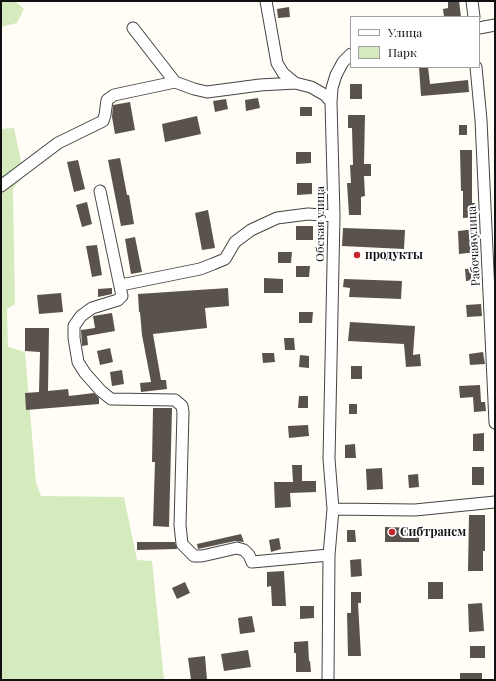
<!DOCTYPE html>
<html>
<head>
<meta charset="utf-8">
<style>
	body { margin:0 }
	#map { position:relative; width:496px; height:681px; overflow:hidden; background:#fffdf5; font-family:"Playfair Display",serif }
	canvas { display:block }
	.frame { position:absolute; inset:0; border:2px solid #111; pointer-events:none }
	.legend { position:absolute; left:350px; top:16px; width:130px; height:52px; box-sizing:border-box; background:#fff; border:1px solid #a0a0a0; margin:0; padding:5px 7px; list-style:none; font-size:12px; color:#111 }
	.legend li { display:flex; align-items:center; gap:8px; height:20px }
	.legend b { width:20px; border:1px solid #a0a0a0 }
</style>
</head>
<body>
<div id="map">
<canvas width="496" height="681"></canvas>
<div class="frame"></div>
<ul class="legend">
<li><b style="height:5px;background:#fff"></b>Улица</li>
<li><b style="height:11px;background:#d5ebbd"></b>Парк</li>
</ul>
</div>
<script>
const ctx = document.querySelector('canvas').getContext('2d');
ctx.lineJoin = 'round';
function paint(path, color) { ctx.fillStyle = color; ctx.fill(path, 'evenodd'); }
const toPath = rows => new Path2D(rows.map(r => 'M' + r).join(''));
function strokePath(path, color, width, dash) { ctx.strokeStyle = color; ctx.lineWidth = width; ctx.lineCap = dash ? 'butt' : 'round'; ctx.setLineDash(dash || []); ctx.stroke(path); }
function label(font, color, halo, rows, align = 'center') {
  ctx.font = font + ' "Playfair Display",serif'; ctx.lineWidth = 4; ctx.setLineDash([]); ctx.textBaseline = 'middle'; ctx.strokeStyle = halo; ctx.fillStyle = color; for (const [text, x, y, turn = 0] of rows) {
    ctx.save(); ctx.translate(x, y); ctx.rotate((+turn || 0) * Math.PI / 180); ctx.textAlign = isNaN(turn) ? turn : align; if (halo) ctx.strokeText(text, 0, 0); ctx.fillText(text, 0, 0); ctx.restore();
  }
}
const green = toPath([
	[1,1,15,1,24,9,17,23,1,27],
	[14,128,24,175,13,189,15,304,7,309,8,347,25,352,36,483,41,496,124,497,137,560,152,561,164,680,1,680,1,129]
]);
const building = toPath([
	[448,1,459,1,461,17,444,17,443,9,448,8],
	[289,7,290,17,278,18,277,9],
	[419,67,428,67,430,84,468,80,469,92,421,96],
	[350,84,362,84,362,99,350,99],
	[258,98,260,108,246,111,245,100],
	[226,99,228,109,215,112,213,101],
	[130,102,135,130,115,134,112,117,113,105],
	[300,107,312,107,312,116,300,116],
	[348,115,365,115,364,164,371,164,371,176,364,176,365,196,361,197,361,215,349,215,347,183,351,183,350,165,353,165,352,128,348,128],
	[197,116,201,134,165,142,162,124],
	[459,125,467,125,467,135,459,135],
	[460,150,472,150,472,203,475,203,475,217,463,218,463,191,461,191],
	[296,152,311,152,311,163,296,164],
	[120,158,127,195,129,195,134,224,121,226,108,160],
	[78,160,85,189,74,192,67,162],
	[297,183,312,183,312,194,297,195],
	[87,202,92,224,82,227,76,205],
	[208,210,215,248,202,250,195,213],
	[296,226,313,226,313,240,296,240],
	[343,228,405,230,404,249,342,246],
	[476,229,477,252,459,254,458,231],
	[135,237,142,272,131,274,125,239],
	[97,245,102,275,92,277,86,246],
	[278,252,292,252,291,263,278,263],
	[296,266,310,266,309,277,296,277],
	[480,268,481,279,466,281,465,269],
	[264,278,283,279,283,293,264,293],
	[344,279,402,281,401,299,349,297,350,288,343,287],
	[112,288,112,294,98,297,98,289],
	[228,288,229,306,205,308,207,328,153,334,161,380,166,380,167,389,141,392,140,383,151,382,142,335,140,312,139,312,138,294],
	[61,293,63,312,39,314,37,295],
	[481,304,482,316,467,317,466,305],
	[299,312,313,312,312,323,299,323],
	[112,313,115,331,87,336,88,345,82,346,81,330,95,328,93,316],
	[350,322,415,326,413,355,420,354,421,366,406,367,404,344,348,341],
	[25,328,49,328,48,391,68,389,69,396,94,393,99,398,99,404,26,410,25,393,39,392,40,352,25,351],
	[284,338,294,338,295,350,285,350],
	[110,348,113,362,100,365,97,351],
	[483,352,485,364,470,365,469,354],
	[262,353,274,353,275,362,263,363],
	[300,355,309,356,309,368,299,367],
	[351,366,362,366,362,379,351,379],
	[122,370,124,384,112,386,110,372],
	[480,385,481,402,485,402,486,411,474,412,473,397,460,398,459,386],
	[299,396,308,396,308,408,298,408],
	[349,404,357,404,357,414,349,414],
	[153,408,172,408,169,527,153,526,155,462,152,462],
	[308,425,309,436,289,438,288,426],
	[484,433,484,451,473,451,473,434],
	[355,444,356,458,345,458,345,445],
	[292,465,302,465,302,481,316,481,316,492,290,493,291,507,275,508,274,482,293,482],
	[472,467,484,467,484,485,472,485],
	[382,468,383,489,367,490,366,469],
	[418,474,419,487,409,488,408,475],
	[469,515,485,515,485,551,483,551,483,571,468,571],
	[385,527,419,528,419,542,385,542],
	[347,530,355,530,356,542,347,542],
	[241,534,244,542,235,541,198,549,197,544],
	[279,538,281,549,271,552,269,540],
	[137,542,175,542,177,549,137,550],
	[361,559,362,576,351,577,350,560],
	[284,571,286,606,272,606,271,586,267,587,267,572],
	[185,582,190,593,177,599,172,588],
	[428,582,443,582,443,599,428,599],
	[351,592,361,592,361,603,358,603,361,656,348,656,347,613,351,613],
	[482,603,484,631,469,632,468,604],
	[300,606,314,606,314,618,300,619],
	[252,616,255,632,240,634,238,618],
	[308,641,309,661,310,661,311,672,296,672,296,653,294,653,294,642],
	[470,646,485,646,485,658,470,658],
	[248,650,251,667,224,671,221,654],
	[205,656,207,680,191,680,188,658],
	[460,673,482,673,482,680,460,680]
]);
const minor = toPath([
	[266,1,277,63,283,73,295,83],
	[472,1,474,17],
	[133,28,175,82],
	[479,28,495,25],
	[476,67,481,120,495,423],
	[175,82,194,89,207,92,260,85,295,83,311,87,325,95,331,102,334,216,329,459,333,509,329,555,328,680],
	[331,102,332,88,336,75,343,62,351,54],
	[1,186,58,143,103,121,105,115,107,100,114,95,175,82],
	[100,191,122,296,118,300,92,308,81,316,74,326,74,338,78,362,85,373,101,391,111,399,175,400,182,406,183,412,180,525,182,544,194,556,202,556,237,548,244,550,249,555,252,562,329,555],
	[121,285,200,269,213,264,225,259,235,242,251,230,277,218,308,214,334,216],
	[333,509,415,510,495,502]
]);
const markers = [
	[357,255,4,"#c4262e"],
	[392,532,4,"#c4262e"]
];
const streetNames = [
	["Обская улица",320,224,-90],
	["Рабочая улица",474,246,-93]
];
const poiNames = [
	["продукты",365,255],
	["Сибтрансм",400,532]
];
paint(green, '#d5ebbd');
paint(building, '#5a524d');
strokePath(minor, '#444', 13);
strokePath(minor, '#fff', 11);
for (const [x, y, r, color] of markers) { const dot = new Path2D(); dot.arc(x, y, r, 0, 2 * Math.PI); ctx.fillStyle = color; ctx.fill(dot); strokePath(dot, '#fff', 1.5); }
label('12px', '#111', '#fff', streetNames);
label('bold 12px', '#111', '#fff', poiNames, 'left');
</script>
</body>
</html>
